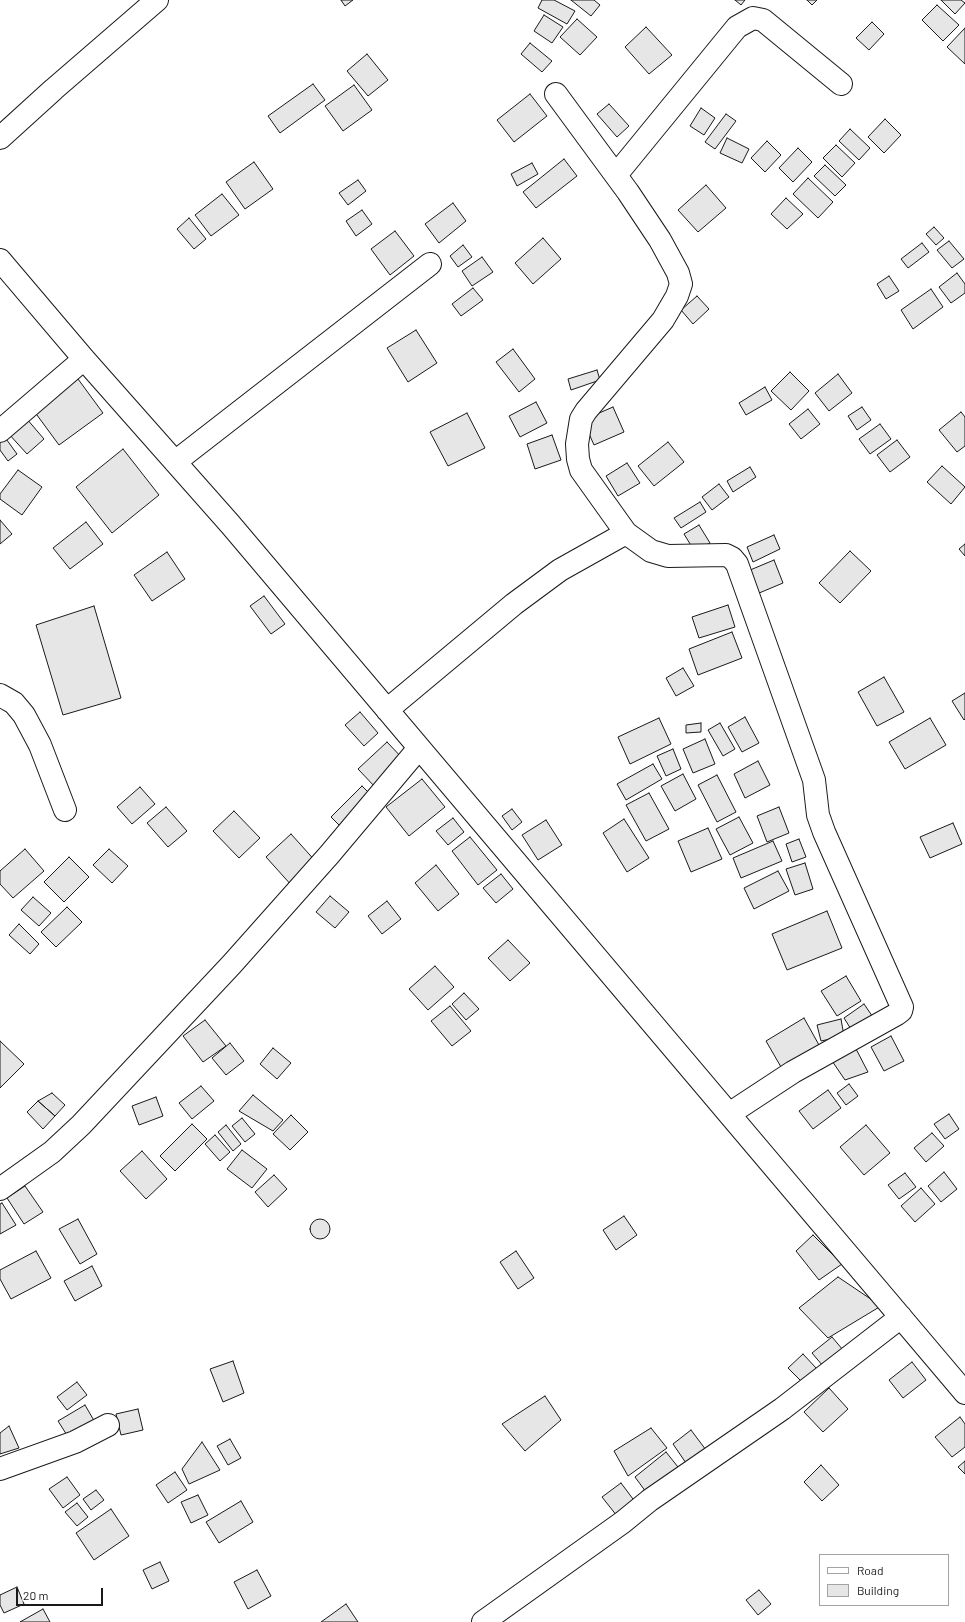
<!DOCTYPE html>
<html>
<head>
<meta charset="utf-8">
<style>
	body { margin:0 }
	#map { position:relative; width:965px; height:1622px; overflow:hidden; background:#fff; font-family:Barlow,sans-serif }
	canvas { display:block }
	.legend { position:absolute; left:819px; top:1554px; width:130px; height:52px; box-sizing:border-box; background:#fff; border:1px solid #a3a3a3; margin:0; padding:5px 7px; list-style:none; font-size:12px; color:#1a1a1a }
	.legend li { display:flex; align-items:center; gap:8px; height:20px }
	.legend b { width:20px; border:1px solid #a3a3a3 }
	.scale { position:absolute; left:16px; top:1588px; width:87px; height:18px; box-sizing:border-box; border:2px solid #1a1a1a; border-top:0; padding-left:5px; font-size:12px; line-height:14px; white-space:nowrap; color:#1a1a1a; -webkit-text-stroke:3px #fff; paint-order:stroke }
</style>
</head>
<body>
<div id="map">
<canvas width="965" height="1622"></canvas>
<ul class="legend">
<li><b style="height:5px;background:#fff"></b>Road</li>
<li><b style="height:11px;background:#e6e6e6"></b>Building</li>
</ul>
<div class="scale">20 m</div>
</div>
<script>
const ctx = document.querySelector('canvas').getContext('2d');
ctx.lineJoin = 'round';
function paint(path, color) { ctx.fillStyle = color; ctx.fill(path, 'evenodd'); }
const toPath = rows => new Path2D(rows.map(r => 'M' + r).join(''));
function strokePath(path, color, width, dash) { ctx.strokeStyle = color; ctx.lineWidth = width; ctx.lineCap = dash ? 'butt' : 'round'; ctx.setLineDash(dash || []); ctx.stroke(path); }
const building = toPath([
	[341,0,353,0,345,6,341,0],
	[542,0,554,0,575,11,567,24,538,8,542,0],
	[571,0,594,0,600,5,591,16,571,0],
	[735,0,745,0,741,5,735,0],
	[807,0,817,0,812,5,807,0],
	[941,0,961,0,965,3,955,14,941,0],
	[937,5,959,25,943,41,922,20,937,5],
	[544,15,563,27,552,43,534,31,544,15],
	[577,19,597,37,580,55,560,37,577,19],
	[872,22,884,34,869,50,856,38,872,22],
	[646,27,672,55,649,74,625,47,646,27],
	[965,28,965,64,947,47,965,28],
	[530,43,552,61,542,72,521,54,530,43],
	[367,54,388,80,368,96,347,71,367,54],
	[313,84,325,100,280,133,268,116,313,84],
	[354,85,372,110,343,131,325,106,354,85],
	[530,94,547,116,514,142,497,120,530,94],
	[609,104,629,126,617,137,597,114,609,104],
	[701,108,715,118,704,135,690,126,701,108],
	[726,114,736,121,715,149,705,142,726,114],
	[885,119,901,135,884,153,868,137,885,119],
	[850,129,870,148,859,160,839,141,850,129],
	[727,138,749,149,742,163,720,153,727,138],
	[767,141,781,155,765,172,751,158,767,141],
	[836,145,855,163,842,177,823,158,836,145],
	[798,148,812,162,793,182,779,168,798,148],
	[564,159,577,176,536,208,523,192,564,159],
	[254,162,273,189,245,209,226,182,254,162],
	[532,163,538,174,517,186,511,174,532,163],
	[825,165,846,185,835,196,814,176,825,165],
	[808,178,833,202,818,218,793,194,808,178],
	[358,180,366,191,348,205,339,193,358,180],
	[706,185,726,208,698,232,678,210,706,185],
	[222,194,239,215,211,236,195,215,222,194],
	[786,198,803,214,787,229,771,214,786,198],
	[453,203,466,221,439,243,425,224,453,203],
	[362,210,372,224,356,236,346,221,362,210],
	[189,218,206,239,194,249,177,229,189,218],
	[934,227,944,238,936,245,926,234,934,227],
	[395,231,414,256,390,275,371,249,395,231],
	[543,238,561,259,533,284,515,263,543,238],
	[949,241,964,259,952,268,937,250,949,241],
	[922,243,929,252,908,268,901,259,922,243],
	[463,245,472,257,458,267,450,256,463,245],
	[482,257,493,272,472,286,462,271,482,257],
	[957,273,965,284,965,293,951,303,939,287,957,273],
	[889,276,899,291,886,299,877,284,889,276],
	[473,288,483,300,461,316,452,304,473,288],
	[931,289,943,307,913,329,901,310,931,289],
	[697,296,709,309,693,324,681,310,697,296],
	[416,330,437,363,408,382,387,348,416,330],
	[513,349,535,379,519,392,496,362,513,349],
	[597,370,600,380,571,390,568,379,597,370],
	[790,372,809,391,791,410,771,391,790,372],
	[838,374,852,393,829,411,815,393,838,374],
	[78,379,103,413,59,445,34,411,78,379],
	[765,387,772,400,746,415,739,403,765,387],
	[536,402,547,423,520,437,509,416,536,402],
	[613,407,624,432,594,445,583,420,613,407],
	[862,407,871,420,857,430,848,416,862,407],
	[808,409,820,424,801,439,789,424,808,409],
	[961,412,965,417,965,446,957,452,939,430,961,412],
	[467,413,485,448,448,466,430,432,467,413],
	[26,418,44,439,27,454,8,433,26,418],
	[880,424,891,439,870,454,859,439,880,424],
	[552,435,561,460,535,469,527,444,552,435],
	[4,436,17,454,8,461,0,450,0,439,4,436],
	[897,440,910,457,890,472,877,455,897,440],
	[668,442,684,462,654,486,638,466,668,442],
	[123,449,159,495,112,533,76,487,123,449],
	[627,463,640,483,618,496,606,476,627,463],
	[942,466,965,487,951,504,927,482,942,466],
	[750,467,756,477,733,492,727,481,750,467],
	[18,470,42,487,22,515,0,499,0,494,18,470],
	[719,484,729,497,712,510,702,497,719,484],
	[700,502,706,512,681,528,674,518,700,502],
	[0,520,12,534,0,544,0,520],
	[86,522,103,544,70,569,53,548,86,522],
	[699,525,710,543,695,552,684,534,699,525],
	[774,535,780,549,753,562,747,547,774,535],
	[965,544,965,556,959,549,965,544],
	[850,551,871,571,840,603,819,583,850,551],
	[167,552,185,579,152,601,134,575,167,552],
	[774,560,783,583,752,596,743,573,774,560],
	[264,596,285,624,271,634,250,606,264,596],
	[728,605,735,627,699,638,692,617,728,605],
	[94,606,121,698,63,715,36,625,94,606],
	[732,632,742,658,698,675,689,649,732,632],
	[683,668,694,686,676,696,666,678,683,668],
	[884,677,904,712,877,726,858,692,884,677],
	[965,693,965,719,964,720,952,701,965,693],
	[360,712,378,733,364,746,345,725,360,712],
	[745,717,759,743,742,752,728,727,745,717],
	[659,718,671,744,630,764,618,737,659,718],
	[930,718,946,745,905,769,889,742,930,718],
	[701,723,701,732,686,733,686,725,701,723],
	[720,723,735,749,723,756,708,730,720,723],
	[705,739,715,764,693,773,683,749,705,739],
	[387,742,405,761,376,788,358,769,387,742],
	[673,749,681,769,666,776,657,756,673,749],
	[758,761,770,785,745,798,734,774,758,761],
	[653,764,662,779,626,800,617,784,653,764],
	[683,774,696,799,675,811,661,786,683,774],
	[717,775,736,812,717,822,698,785,717,775],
	[422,779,445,807,409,836,386,807,422,779],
	[362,786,374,798,343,829,331,817,362,786],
	[140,787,155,804,132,824,117,807,140,787],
	[649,793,669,829,646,841,626,805,649,793],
	[166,807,187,831,168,847,147,823,166,807],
	[779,807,789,833,767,842,757,816,779,807],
	[512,809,522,822,512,830,502,816,512,809],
	[234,811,260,838,239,858,213,831,234,811],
	[739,817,753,843,730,855,716,829,739,817],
	[453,818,464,832,448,845,436,831,453,818],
	[624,819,649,858,627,872,603,833,624,819],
	[546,820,562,845,538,860,522,835,546,820],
	[953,823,962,844,930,858,920,837,953,823],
	[708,828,722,859,691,872,678,841,708,828],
	[291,834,318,864,293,887,266,857,291,834],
	[470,837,497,870,478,885,452,851,470,837],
	[799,839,806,857,792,862,786,844,799,839],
	[773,841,782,861,741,878,733,858,773,841],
	[25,849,44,871,13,898,0,884,0,871,25,849],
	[109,849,128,866,112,883,93,865,109,849],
	[69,857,89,877,64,902,44,882,69,857],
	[805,863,813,889,795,895,786,869,805,863],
	[436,865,459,894,438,911,415,883,436,865],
	[778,871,789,891,754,909,744,888,778,871],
	[501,874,513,889,496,903,483,888,501,874],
	[330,896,349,912,335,928,316,912,330,896],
	[33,897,51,913,39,926,21,910,33,897],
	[387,901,401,919,382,934,368,916,387,901],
	[67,907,82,922,56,947,41,932,67,907],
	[827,911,842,948,787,970,772,934,827,911],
	[19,924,39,944,30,954,9,935,19,924],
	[508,940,530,963,510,981,488,958,508,940],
	[435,966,454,987,428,1010,409,989,435,966],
	[846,976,861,1001,837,1016,821,991,846,976],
	[464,993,479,1009,466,1020,452,1004,464,993],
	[864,1004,875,1020,854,1034,844,1018,864,1004],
	[450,1006,471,1031,452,1046,431,1021,450,1006],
	[804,1018,819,1045,781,1067,766,1041,804,1018],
	[841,1019,844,1036,821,1041,817,1025,841,1019],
	[205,1020,226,1046,203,1062,183,1036,205,1020],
	[891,1036,904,1061,884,1071,871,1047,891,1036],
	[0,1041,24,1064,0,1088,0,1041],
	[230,1043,244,1061,226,1075,212,1058,230,1043],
	[855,1047,868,1072,845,1080,830,1058,855,1047],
	[273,1048,291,1063,277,1079,260,1064,273,1048],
	[849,1084,858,1096,846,1105,837,1093,849,1084],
	[201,1086,214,1101,192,1119,179,1103,201,1086],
	[828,1090,841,1108,813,1129,799,1111,828,1090],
	[52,1093,65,1105,55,1116,38,1101,52,1093],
	[253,1095,283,1120,273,1131,239,1111,253,1095],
	[156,1097,163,1116,139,1125,132,1106,156,1097],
	[38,1101,55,1116,43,1129,27,1112,38,1101],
	[949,1114,959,1129,945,1139,934,1124,949,1114],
	[291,1115,308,1132,290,1150,273,1134,291,1115],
	[242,1118,255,1134,245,1142,232,1126,242,1118],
	[192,1124,207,1139,175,1171,160,1156,192,1124],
	[226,1125,241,1144,233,1151,218,1132,226,1125],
	[866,1125,890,1153,864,1175,840,1147,866,1125],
	[932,1133,944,1146,926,1162,914,1148,932,1133],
	[215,1135,230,1152,220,1161,205,1144,215,1135],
	[242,1150,267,1169,252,1188,227,1169,242,1150],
	[142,1151,167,1179,146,1199,120,1171,142,1151],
	[944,1172,957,1189,941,1202,928,1186,944,1172],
	[905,1173,916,1187,899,1199,888,1185,905,1173],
	[274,1175,287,1189,268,1207,255,1192,274,1175],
	[25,1186,43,1212,24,1224,7,1198,25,1186],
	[921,1188,935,1204,915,1222,901,1206,921,1188],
	[2,1203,16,1225,0,1234,0,1204,2,1203],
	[624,1216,637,1235,616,1250,603,1230,624,1216],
	[78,1219,97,1254,80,1264,59,1229,78,1219],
	'310 1229a10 10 0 1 1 20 0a10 10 0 1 1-20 0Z',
	[813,1235,842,1264,819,1280,796,1251,813,1235],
	[36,1251,51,1278,11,1299,0,1279,0,1270,36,1251],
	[516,1251,534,1278,518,1289,500,1262,516,1251],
	[92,1266,102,1286,75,1301,64,1281,92,1266],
	[838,1277,881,1306,828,1338,799,1308,838,1277],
	[832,1337,843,1350,823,1366,812,1353,832,1337],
	[803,1354,817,1369,803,1383,788,1368,803,1354],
	[233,1361,244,1393,223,1402,210,1369,233,1361],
	[912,1362,926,1380,903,1398,889,1380,912,1362],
	[77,1382,87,1395,67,1410,57,1397,77,1382],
	[829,1388,848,1409,823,1432,804,1412,829,1388],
	[545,1396,561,1420,525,1451,502,1424,545,1396],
	[85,1405,96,1424,70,1440,58,1421,85,1405],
	[138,1409,143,1430,121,1435,116,1414,138,1409],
	[960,1417,965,1424,965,1447,952,1457,935,1437,960,1417],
	[9,1426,19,1448,0,1454,0,1433,9,1426],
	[651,1428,667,1448,628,1476,614,1451,651,1428],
	[691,1430,706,1450,686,1463,673,1444,691,1430],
	[230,1439,241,1458,228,1465,217,1446,230,1439],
	[202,1442,220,1470,189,1484,182,1469,202,1442],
	[666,1452,678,1467,646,1492,635,1477,666,1452],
	[965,1461,965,1474,958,1467,965,1461],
	[821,1465,839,1485,822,1501,804,1482,821,1465],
	[175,1472,187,1490,168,1503,156,1485,175,1472],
	[67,1477,80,1495,63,1508,49,1489,67,1477],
	[621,1483,639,1507,621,1521,602,1497,621,1483],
	[96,1490,104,1500,91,1510,83,1499,96,1490],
	[198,1495,208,1515,191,1523,181,1502,198,1495],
	[241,1501,253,1522,219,1543,206,1522,241,1501],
	[77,1503,88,1517,77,1526,65,1512,77,1503],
	[111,1509,129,1536,94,1560,76,1533,111,1509],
	[160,1562,169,1581,152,1589,143,1570,160,1562],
	[257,1570,271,1596,248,1609,234,1582,257,1570],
	[17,1587,24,1604,4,1613,0,1605,0,1595,17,1587],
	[759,1590,771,1604,758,1615,746,1600,759,1590],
	[346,1604,358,1622,321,1622,346,1604],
	[43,1609,50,1622,20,1622,43,1609]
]);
const minor = toPath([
	[556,94,628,192,660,240,678,273,681,284,677,296,663,320,586,411,581,419,577,444,578,459,581,470,626,533,651,551,668,556,726,555,732,558,737,564,814,780,818,815,824,832,902,1007,901,1011,897,1014,793,1072,729,1114],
	[0,138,54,89,157,0],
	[616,175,737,27,753,18,763,20,841,84],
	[0,260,84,359,230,524,965,1393],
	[0,431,84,359],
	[175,462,430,264],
	[0,695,14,703,24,715,40,745,65,810],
	[387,710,514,604,560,570,626,533],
	[0,1189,52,1152,81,1125,232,964,329,855,419,748],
	[0,1469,75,1442,108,1425],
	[483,1622,623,1522,650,1500,782,1409,901,1317]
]);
paint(building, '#e6e6e6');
strokePath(building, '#1a1a1a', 1);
strokePath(minor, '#1a1a1a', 24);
strokePath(minor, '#fff', 22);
</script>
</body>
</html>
